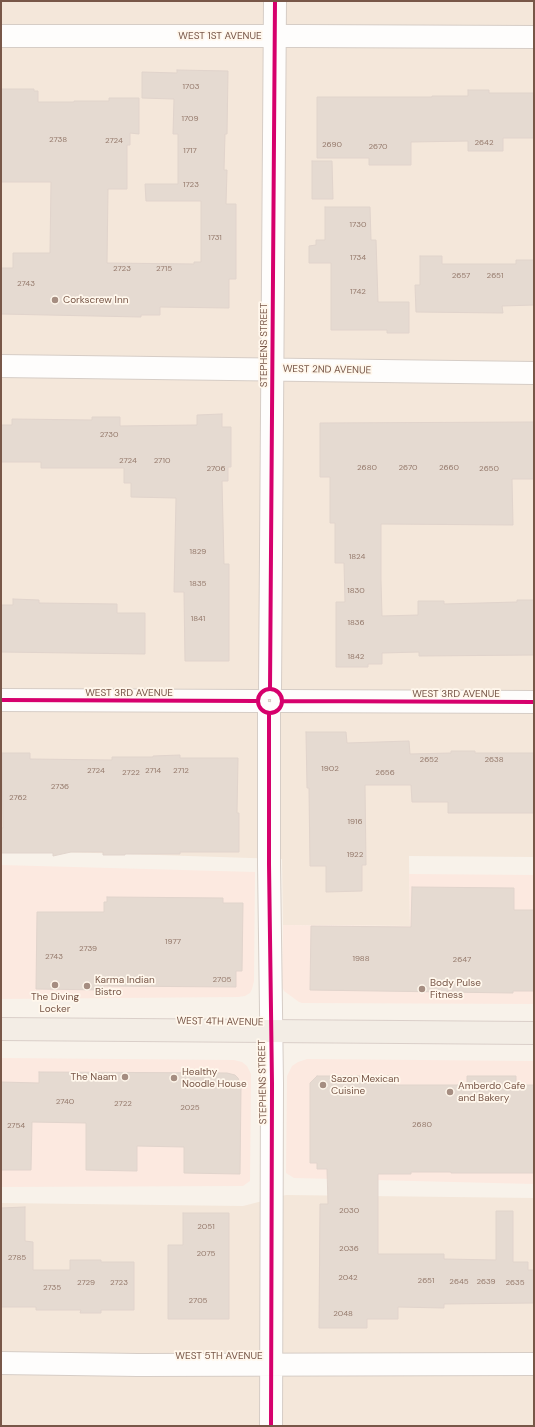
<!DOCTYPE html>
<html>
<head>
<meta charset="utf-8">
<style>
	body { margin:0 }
	#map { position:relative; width:535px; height:1427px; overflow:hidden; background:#f8f2ea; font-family:"DM Sans",sans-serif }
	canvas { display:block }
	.frame { position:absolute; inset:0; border:2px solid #785748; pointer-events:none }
</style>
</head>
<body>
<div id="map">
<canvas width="535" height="1427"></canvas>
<div class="frame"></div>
</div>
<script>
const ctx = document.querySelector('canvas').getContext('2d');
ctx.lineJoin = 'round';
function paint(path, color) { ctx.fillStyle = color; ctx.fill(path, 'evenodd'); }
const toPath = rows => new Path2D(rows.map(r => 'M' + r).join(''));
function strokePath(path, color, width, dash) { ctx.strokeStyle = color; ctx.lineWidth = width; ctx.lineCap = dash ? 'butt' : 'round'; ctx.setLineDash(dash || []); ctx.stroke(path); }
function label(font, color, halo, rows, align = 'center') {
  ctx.font = font + ' "DM Sans",sans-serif'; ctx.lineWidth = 3.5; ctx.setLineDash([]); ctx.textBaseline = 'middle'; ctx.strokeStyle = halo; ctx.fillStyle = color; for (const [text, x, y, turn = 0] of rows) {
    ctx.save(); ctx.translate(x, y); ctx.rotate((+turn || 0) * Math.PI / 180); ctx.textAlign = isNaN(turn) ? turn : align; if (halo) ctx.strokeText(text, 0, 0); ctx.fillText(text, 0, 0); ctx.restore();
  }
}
const residential = toPath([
	[1,1,534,1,534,857,409,856,410,926,283,925,282,859,1,850],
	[286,1195,534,1198,534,1426,1,1426,1,1203,243,1206]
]);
const commercial = toPath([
	[1,865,255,872,254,981,252,989,250,993,245,996,238,997,1,999],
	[409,874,534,875,534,1004,302,1003,299,1002,284,991,282,986,283,925,410,926],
	[1,1058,234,1060,242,1062,247,1066,251,1074,251,1082,250,1181,243,1186,1,1187],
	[307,1059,534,1061,534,1184,294,1178,286,1173,287,1076,292,1066,298,1062]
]);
const building = toPath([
	[177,70,228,71,227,134,225,134,224,170,227,170,226,204,236,204,236,279,229,279,229,308,160,307,160,315,141,315,141,317,1,314,1,268,13,268,13,253,50,253,51,182,1,182,1,89,34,89,34,91,38,91,38,102,74,102,74,101,109,101,109,98,139,98,139,134,130,133,130,145,127,145,127,189,108,189,107,263,194,264,194,262,201,262,201,201,146,201,145,184,178,184,178,134,173,134,174,99,142,98,142,72,177,73,177,70],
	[468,90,489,90,489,93,534,93,534,138,503,138,503,151,468,151,468,141,411,142,411,165,369,165,369,158,317,158,317,97,432,97,432,96,468,96,468,90],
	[312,161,332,161,333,199,312,199,312,161],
	[325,207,370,207,371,240,376,240,378,302,409,302,409,333,387,333,387,330,331,330,331,263,309,263,309,246,316,245,316,240,325,240,325,207],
	[420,256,442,256,442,264,516,264,516,260,534,260,534,305,502,306,503,313,416,312,415,285,420,285,420,256],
	[222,414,222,427,231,427,231,467,228,467,228,481,222,481,224,564,229,564,229,661,185,661,184,592,174,592,176,498,131,497,131,483,124,483,124,468,41,468,41,462,1,462,1,425,12,425,12,419,92,420,92,417,120,417,120,426,197,425,197,415,222,414],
	[534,422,534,479,512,479,513,525,381,524,381,580,382,616,418,615,418,601,444,601,444,604,517,602,517,600,534,600,534,655,419,656,419,652,382,653,382,664,368,664,368,667,336,667,336,602,345,602,344,563,335,563,335,523,330,523,330,477,320,477,320,423,534,422],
	[13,599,39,600,39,603,117,604,117,613,145,613,145,654,1,652,1,605,13,605,13,599],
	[306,732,346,732,347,743,409,741,410,754,451,753,451,751,475,751,475,753,534,753,534,813,448,813,448,802,412,802,411,785,365,785,366,865,362,865,362,891,326,892,326,866,310,866,309,788,307,788,306,732],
	[2,753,30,753,30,759,112,760,112,757,153,757,153,756,180,755,180,758,238,758,237,813,239,813,239,852,180,852,180,854,125,854,125,855,103,855,103,852,71,852,53,856,53,853,1,853,1,828,3,828,2,753],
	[412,887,514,888,514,910,534,910,534,991,513,991,513,993,310,990,311,926,411,927,412,887],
	[107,897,223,898,223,903,243,903,242,971,236,971,236,987,104,986,103,990,36,989,37,912,104,912,104,902,107,902,107,897],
	[39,1072,227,1073,235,1075,238,1078,241,1086,240,1174,184,1173,184,1147,137,1146,137,1171,86,1170,86,1123,32,1122,31,1170,1,1170,1,1082,39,1083,39,1072],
	[317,1076,395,1076,395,1085,467,1085,467,1076,516,1076,516,1085,534,1085,534,1173,451,1173,451,1172,411,1172,411,1174,378,1174,378,1254,444,1254,444,1259,496,1260,496,1211,513,1211,513,1262,528,1262,528,1270,534,1270,534,1303,444,1304,444,1308,398,1307,398,1319,367,1319,367,1328,319,1328,320,1204,328,1204,327,1169,317,1169,317,1163,310,1163,310,1083,317,1076],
	[25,1207,25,1241,33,1242,33,1270,70,1270,70,1260,101,1260,101,1262,134,1262,134,1310,101,1310,101,1313,80,1313,81,1310,36,1310,36,1307,1,1307,1,1208,25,1207],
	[183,1213,229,1213,229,1319,168,1319,168,1245,183,1245,183,1213]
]);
const minor = toPath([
	[1,36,301,36,534,37],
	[1,366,534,373],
	[270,688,275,1],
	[1,700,257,701],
	[282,701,534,702],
	[269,713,269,864,272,1083,271,1426],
	[1,1363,138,1365,534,1364]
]);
const major = toPath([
	[1,1029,534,1033]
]);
const cycleway = toPath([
	[270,688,275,1],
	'258 701a12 12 0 1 1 24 0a12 12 0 1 1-24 0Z',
	[1,700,257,701],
	[282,701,534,702],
	[269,713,269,864,272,1083,271,1426]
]);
const markers = [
	[55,300,4,"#a58d81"],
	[55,985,4,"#a58d81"],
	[87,986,4,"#a58d81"],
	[422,989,4,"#a58d81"],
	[125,1077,4,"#a58d81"],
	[174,1078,4,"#a58d81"],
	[323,1085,4,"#a58d81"],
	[450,1092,4,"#a58d81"]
];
const numberNames = [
	["1703",191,87],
	["1709",190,119],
	["2738",58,140],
	["2724",114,141],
	["2642",484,143],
	["2690",332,145],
	["2670",378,147],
	["1717",190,151],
	["1723",191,185],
	["1730",358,225],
	["1731",215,238],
	["1734",358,258],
	["2723",122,269],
	["2715",164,269],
	["2657",461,276],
	["2651",495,276],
	["2743",26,284],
	["1742",358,292],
	["2730",109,435],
	["2724",128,461],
	["2710",162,461],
	["2680",367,468],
	["2670",408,468],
	["2660",449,468],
	["2706",216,469],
	["2650",489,469],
	["1829",198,552],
	["1824",357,557],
	["1835",198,584],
	["1830",356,591],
	["1841",198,619],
	["1836",356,623],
	["1842",356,657],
	["2652",429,760],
	["2638",494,760],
	["1902",330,769],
	["2724",96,771],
	["2714",153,771],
	["2712",181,771],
	["2722",131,773],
	["2656",385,773],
	["2736",60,787],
	["2762",18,798],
	["1916",355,822],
	["1922",355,855],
	["1977",173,942],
	["2739",88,949],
	["2743",54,957],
	["1988",361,959],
	["2647",462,960],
	["2705",222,980],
	["2740",65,1102],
	["2722",123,1104],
	["2025",190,1108],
	["2680",422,1125],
	["2754",16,1126],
	["2030",349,1211],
	["2051",206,1227],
	["2036",349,1249],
	["2075",206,1254],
	["2785",17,1258],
	["2042",348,1278],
	["2651",426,1281],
	["2645",459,1282],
	["2639",486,1282],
	["2729",86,1283],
	["2723",119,1283],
	["2635",515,1283],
	["2735",52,1288],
	["2705",198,1301],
	["2048",343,1314]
];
const streetNames = [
	["WEST 1ST AVENUE",220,36],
	["STEPHENS STREET",264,345,-90],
	["WEST 2ND AVENUE",327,370,1],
	["WEST 3RD AVENUE",129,693],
	["WEST 3RD AVENUE",456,694],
	["WEST 4TH AVENUE",220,1022,1],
	["STEPHENS STREET",263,1082,-91],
	["WEST 5TH AVENUE",219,1356]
];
const poiNames = [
	["Corkscrew Inn",63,300],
	["Karma Indian",95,980],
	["Bistro",95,992],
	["Body Pulse",430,983],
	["Fitness",430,995],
	["The Diving",55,997,"center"],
	["Locker",55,1009,"center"],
	["Healthy",182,1072],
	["Noodle House",182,1084],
	["The Naam",117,1077,"right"],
	["Sazon Mexican",331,1079],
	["Cuisine",331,1091],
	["Amberdo Cafe",458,1086],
	["and Bakery",458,1098]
];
paint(residential, '#f4e7da');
paint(commercial, '#fce9e0');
paint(building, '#e5dad1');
strokePath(building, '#e1d4cc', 1);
strokePath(minor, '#d6cdc6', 24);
strokePath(major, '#dacfc9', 24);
strokePath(minor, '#fefdfc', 22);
strokePath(major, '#f3ede5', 22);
strokePath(cycleway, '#d6006c', 4);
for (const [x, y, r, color] of markers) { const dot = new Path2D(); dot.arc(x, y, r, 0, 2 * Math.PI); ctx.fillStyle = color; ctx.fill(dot); strokePath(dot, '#fff7ec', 1.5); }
label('8px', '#957a6c', null, numberNames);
label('10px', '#785748', '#fff7ec', streetNames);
label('10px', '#785748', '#fff7ec', poiNames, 'left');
</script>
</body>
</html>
